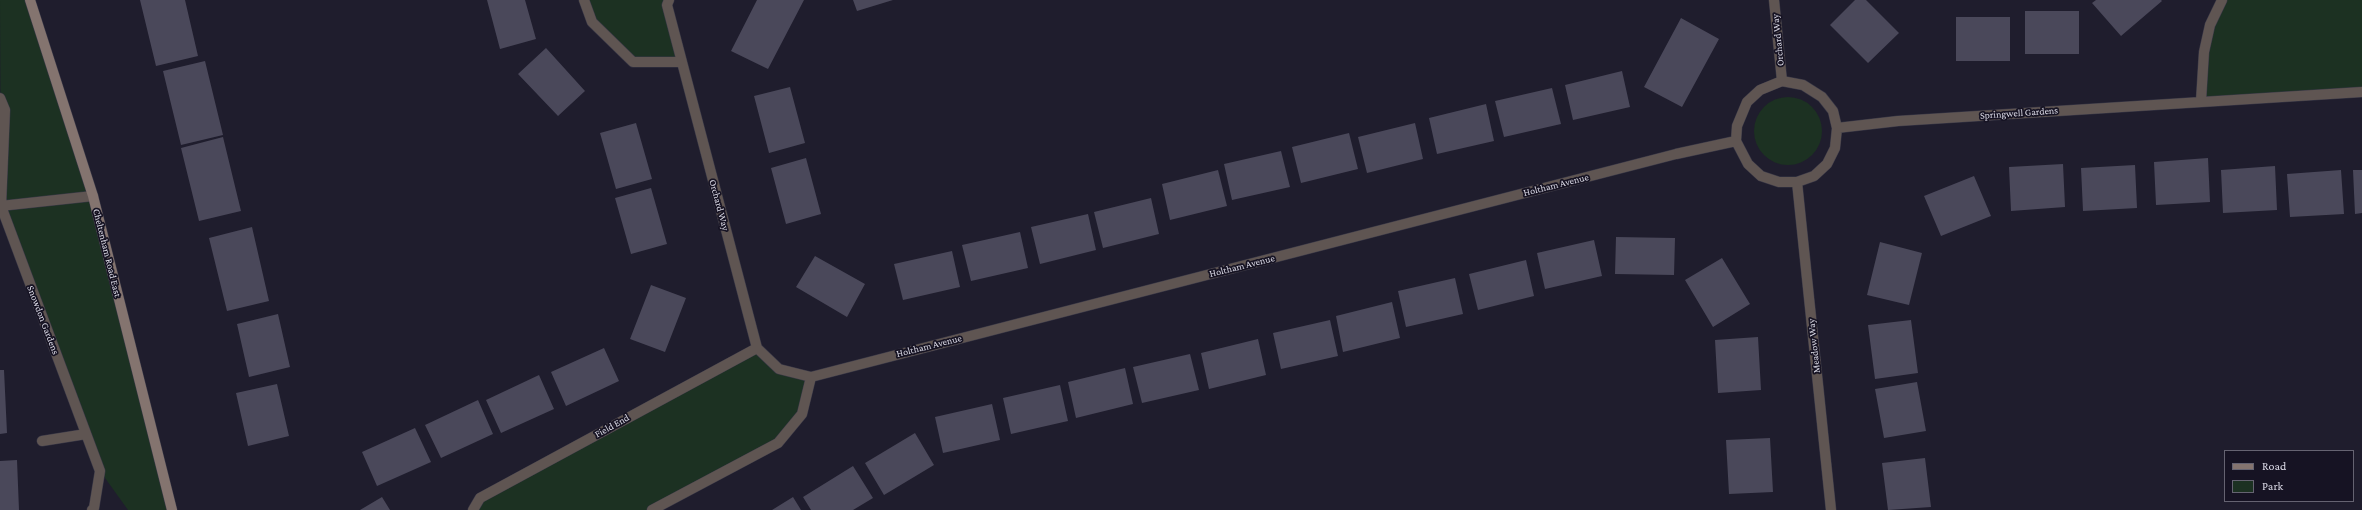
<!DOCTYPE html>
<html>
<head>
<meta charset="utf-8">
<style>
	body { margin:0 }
	#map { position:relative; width:2362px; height:510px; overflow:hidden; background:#1f1d2d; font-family:"Crimson Pro",serif }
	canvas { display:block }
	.legend { position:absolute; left:2224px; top:450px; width:130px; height:52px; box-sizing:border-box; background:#161323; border:1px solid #656371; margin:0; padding:5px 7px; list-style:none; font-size:12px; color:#dcdbe7 }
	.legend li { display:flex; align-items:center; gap:8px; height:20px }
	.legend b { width:20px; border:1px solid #656371 }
</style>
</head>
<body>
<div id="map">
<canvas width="2362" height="510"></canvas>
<ul class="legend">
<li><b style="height:5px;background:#84746f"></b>Road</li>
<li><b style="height:11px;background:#1c3122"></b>Park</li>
</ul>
</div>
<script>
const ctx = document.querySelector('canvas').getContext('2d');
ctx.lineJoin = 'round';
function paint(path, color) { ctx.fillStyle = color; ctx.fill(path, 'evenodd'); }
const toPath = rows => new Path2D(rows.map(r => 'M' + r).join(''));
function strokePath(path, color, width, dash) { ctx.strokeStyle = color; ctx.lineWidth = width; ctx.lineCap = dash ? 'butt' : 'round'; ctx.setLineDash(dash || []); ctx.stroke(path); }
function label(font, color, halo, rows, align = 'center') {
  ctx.font = font + ' "Crimson Pro",serif'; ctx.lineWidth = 3.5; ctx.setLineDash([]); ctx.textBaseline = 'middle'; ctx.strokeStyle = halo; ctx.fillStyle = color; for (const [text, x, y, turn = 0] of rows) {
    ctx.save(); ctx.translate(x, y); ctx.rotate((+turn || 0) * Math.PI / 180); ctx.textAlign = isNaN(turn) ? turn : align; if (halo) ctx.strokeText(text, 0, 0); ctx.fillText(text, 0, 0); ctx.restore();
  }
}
const green = toPath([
	[0,0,30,0,93,196,172,510,128,510,100,471,1,206],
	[584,0,669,0,682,62,633,62,592,22],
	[2222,0,2362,0,2362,92,2201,101,2204,52],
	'1754 131a34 34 0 1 1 68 0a34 34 0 1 1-68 0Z',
	[757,348,779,369,811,377,802,414,778,443,652,510,473,510,480,498]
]);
const building = toPath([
	[140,0,185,0,198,56,156,66],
	[487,0,525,0,536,39,500,49],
	[757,0,804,0,768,69,731,51],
	[853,0,893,0,857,11],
	[1855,0,1866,0,1899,33,1868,63,1830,25],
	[2096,0,2161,0,2162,1,2121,36,2092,3],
	[2025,11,2079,11,2079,54,2025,54],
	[1956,17,2010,17,2010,61,1956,61],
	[1681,18,1719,39,1682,107,1644,87],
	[546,48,585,91,558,116,518,74],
	[205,61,223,135,181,145,163,71],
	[1622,71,1630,107,1573,120,1565,85],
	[790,87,805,143,769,153,754,96],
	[1552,88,1561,124,1504,137,1495,101],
	[1486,104,1494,141,1437,154,1429,118],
	[636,123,652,179,616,189,600,133],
	[1415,123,1423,159,1367,173,1358,137],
	[1349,133,1358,169,1301,183,1292,147],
	[223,137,241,211,199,221,181,148],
	[1281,151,1290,187,1232,200,1224,164],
	[806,158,821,214,786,224,771,168],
	[2208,158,2210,202,2156,205,2154,162],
	[2063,164,2065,207,2011,211,2009,167],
	[2135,165,2137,208,2083,211,2081,168],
	[2275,166,2277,210,2223,213,2221,170],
	[1218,170,1227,206,1170,220,1162,184],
	[2341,170,2344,214,2290,217,2287,174],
	[2353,170,2362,170,2362,213,2355,214],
	[1974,176,1991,216,1941,236,1924,196],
	[651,188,667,244,631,254,615,198],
	[1151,198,1159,234,1103,248,1094,212],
	[1088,214,1096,250,1040,264,1031,227],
	[252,227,269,301,227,311,209,238],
	[1020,232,1028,268,971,281,962,245],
	[1616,237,1675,238,1674,275,1615,274],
	[1594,240,1602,276,1545,289,1537,253],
	[1880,242,1922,253,1909,305,1867,295],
	[952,251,960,287,903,300,894,264],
	[815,256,865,284,847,317,796,287],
	[1722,258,1750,304,1713,327,1685,280],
	[1526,260,1534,296,1478,310,1469,274],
	[1455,278,1463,314,1406,327,1398,291],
	[651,285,686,298,665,352,630,339],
	[1392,302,1400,338,1343,352,1336,316],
	[278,314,290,367,249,377,237,324],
	[1330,320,1338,356,1281,369,1273,333],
	[1911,320,1918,373,1875,379,1868,325],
	[1758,337,1761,390,1718,393,1715,340],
	[1258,339,1266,375,1209,389,1201,353],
	[604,348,619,381,566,406,551,372],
	[1190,354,1199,390,1142,403,1133,367],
	[1125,368,1133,404,1076,418,1068,382],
	[0,370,4,370,7,433,0,434],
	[539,375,554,409,501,433,486,400],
	[1917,382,1926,431,1884,438,1875,389],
	[277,384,289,436,248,446,236,393],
	[1060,385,1068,421,1011,434,1003,398],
	[478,400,493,434,441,458,425,425],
	[992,404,1000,440,943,453,935,417],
	[415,428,431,462,377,486,362,452],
	[915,433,934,465,884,495,865,463],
	[1770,438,1773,492,1729,494,1726,440],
	[1925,458,1931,507,1888,510,1882,463],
	[17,460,19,510,0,510,0,461],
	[853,466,873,498,853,510,811,510,803,497],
	[382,497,390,510,360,510],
	[793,497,801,510,772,510]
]);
const street = toPath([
	[584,0,592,22,633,62,682,62],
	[669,0,667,5,757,348],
	[1774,0,1782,81],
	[1782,81,1803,85,1822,97,1833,111,1837,128,1835,148,1827,164,1814,176,1797,182,1779,182,1761,176,1748,164,1736,141,1737,126,1747,102,1760,90,1782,81],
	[0,98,5,110,1,206,100,471,94,508,92,510],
	[2201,101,2204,52,2210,25,2222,0],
	[1837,128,1898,121,2362,92],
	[1797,182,1831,510],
	[0,206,93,196],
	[757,348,779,369,811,377,1676,154,1736,141],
	[42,441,86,434],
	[473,510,480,498,757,348],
	[652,510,778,443,802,414,811,377]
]);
const secondary = toPath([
	[30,0,93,196,172,510]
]);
const streetNames = [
	["Orchard Way",1778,40,-96],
	["Springwell Gardens",2019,113,-4],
	["Holtham Avenue",1556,185,-14],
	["Orchard Way",719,205,75],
	["Cheltenham Road East",107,253,76],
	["Holtham Avenue",1242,266,-14],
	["Snowdon Gardens",43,320,69],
	["Holtham Avenue",929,346,-14],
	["Meadow Way",1814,346,-96],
	["Field End",612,426,-29]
];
paint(green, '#1c3122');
paint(building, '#4a485a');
strokePath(street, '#393847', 11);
strokePath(secondary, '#393847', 11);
strokePath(street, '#5f5552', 10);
strokePath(secondary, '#84746f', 10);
label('10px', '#dcdbe7', '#161323', streetNames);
</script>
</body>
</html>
